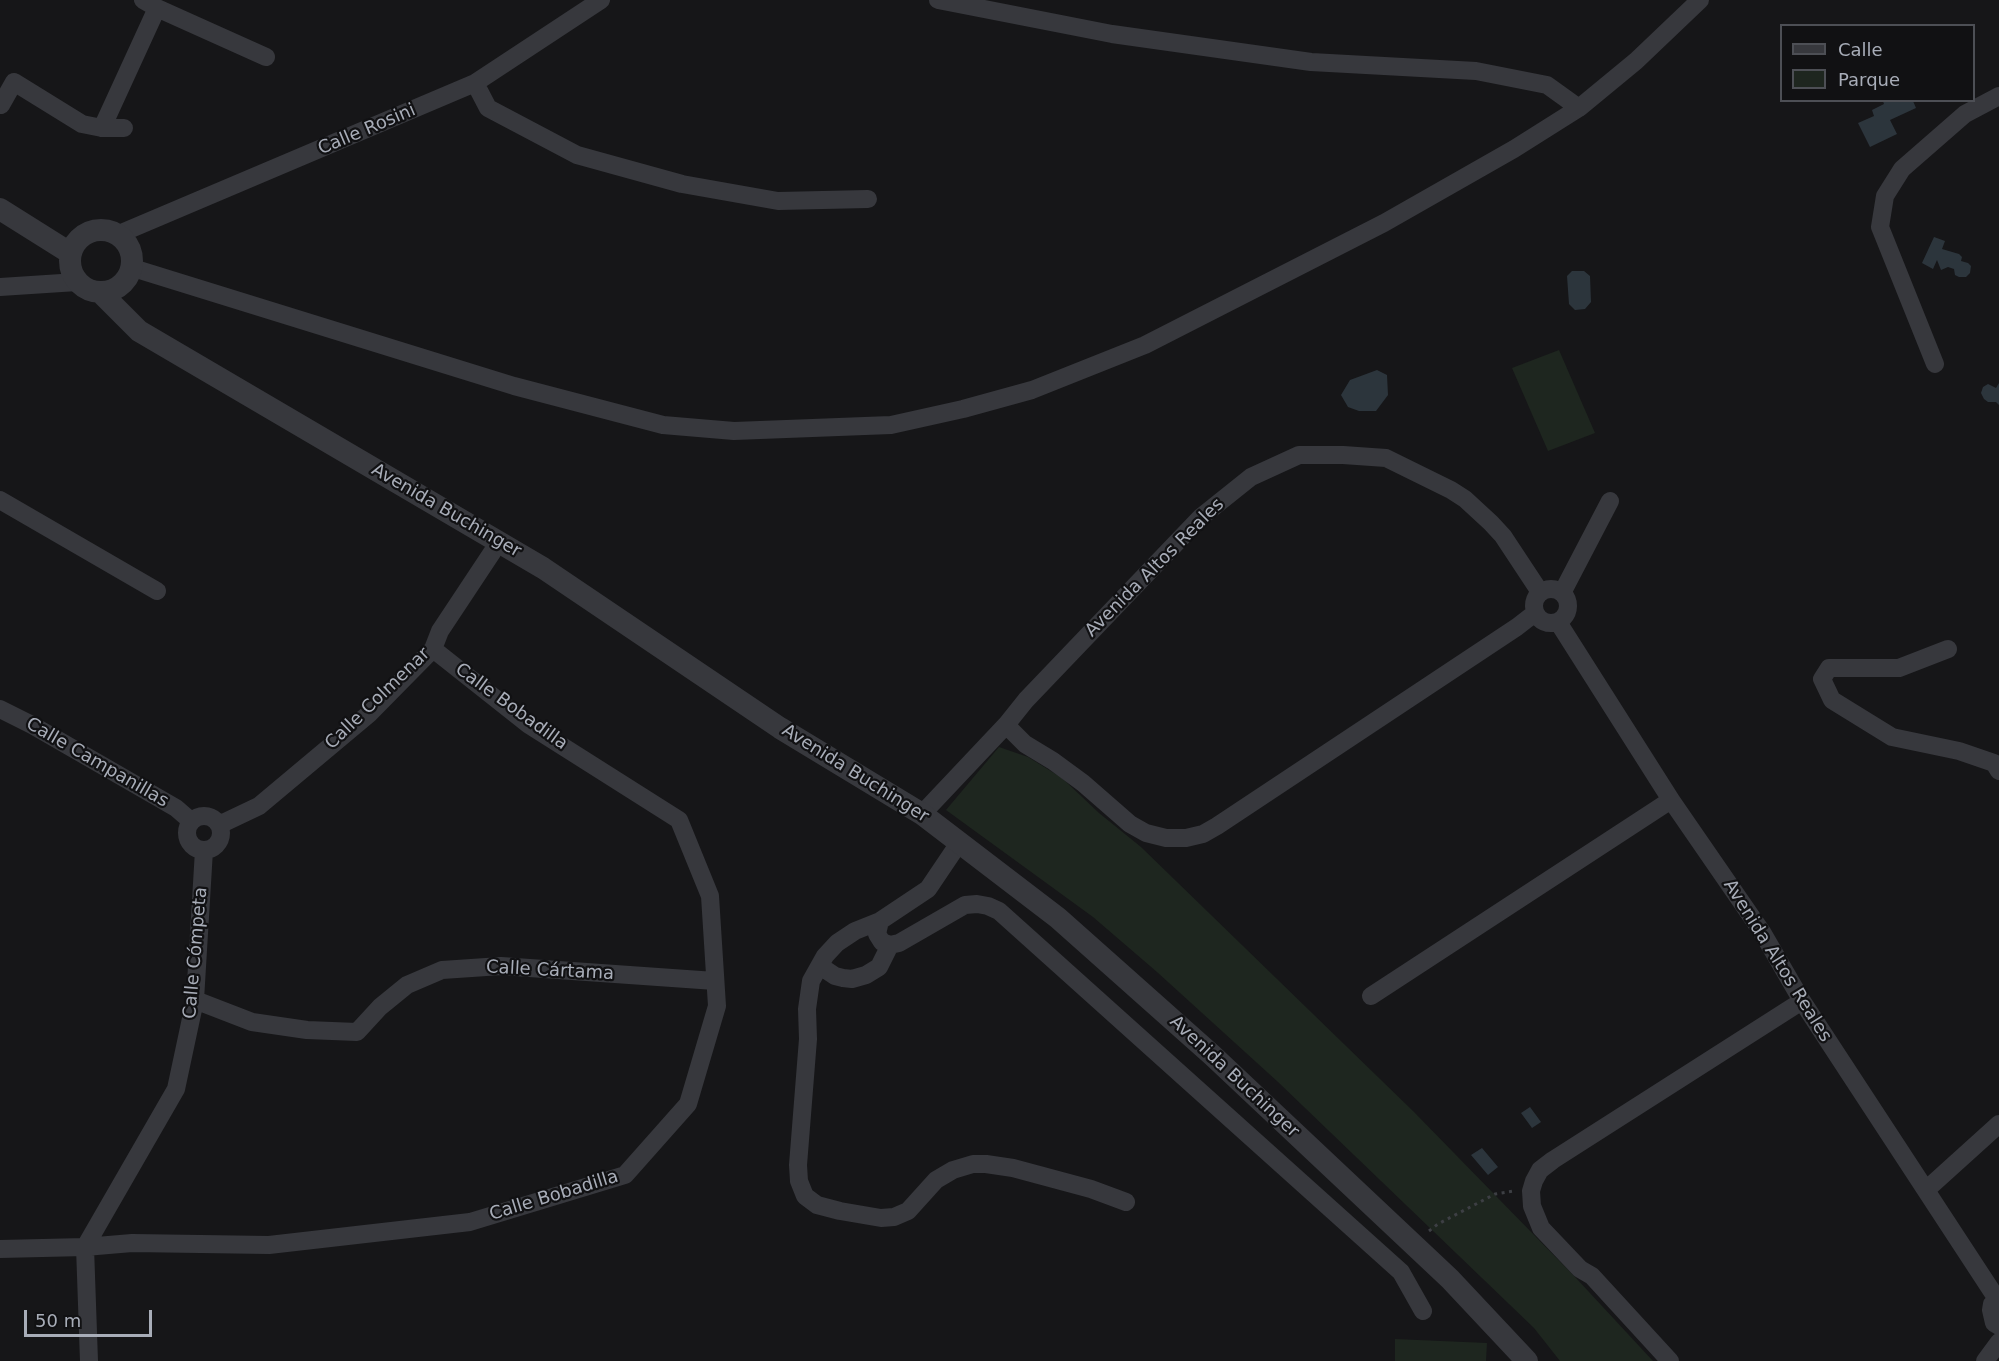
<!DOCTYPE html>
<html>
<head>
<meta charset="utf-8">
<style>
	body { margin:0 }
	#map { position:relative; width:1999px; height:1361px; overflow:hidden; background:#161618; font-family:"DejaVu Sans",sans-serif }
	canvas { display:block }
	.legend { position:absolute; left:1780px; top:24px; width:195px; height:78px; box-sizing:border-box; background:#111113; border:2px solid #4d4f55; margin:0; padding:8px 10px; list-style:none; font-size:18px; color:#a8adb8 }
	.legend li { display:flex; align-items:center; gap:12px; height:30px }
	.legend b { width:30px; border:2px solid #4d4f55 }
	.scale { position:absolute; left:24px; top:1310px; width:128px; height:27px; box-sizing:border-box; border:3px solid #a8adb8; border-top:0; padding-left:8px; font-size:18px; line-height:21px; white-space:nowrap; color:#a8adb8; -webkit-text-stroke:4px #111113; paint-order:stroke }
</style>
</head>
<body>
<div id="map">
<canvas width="1999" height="1361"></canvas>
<ul class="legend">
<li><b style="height:8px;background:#37383d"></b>Calle</li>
<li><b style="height:16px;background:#1e261f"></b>Parque</li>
</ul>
<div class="scale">50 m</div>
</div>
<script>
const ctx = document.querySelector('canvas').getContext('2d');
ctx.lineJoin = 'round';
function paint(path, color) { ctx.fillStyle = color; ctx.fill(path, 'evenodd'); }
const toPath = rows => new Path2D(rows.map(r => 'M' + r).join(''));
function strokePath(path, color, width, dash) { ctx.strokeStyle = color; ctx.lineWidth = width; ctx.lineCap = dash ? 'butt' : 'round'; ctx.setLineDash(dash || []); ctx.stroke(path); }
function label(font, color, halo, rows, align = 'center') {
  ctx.font = font + ' "DejaVu Sans",sans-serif'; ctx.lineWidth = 4.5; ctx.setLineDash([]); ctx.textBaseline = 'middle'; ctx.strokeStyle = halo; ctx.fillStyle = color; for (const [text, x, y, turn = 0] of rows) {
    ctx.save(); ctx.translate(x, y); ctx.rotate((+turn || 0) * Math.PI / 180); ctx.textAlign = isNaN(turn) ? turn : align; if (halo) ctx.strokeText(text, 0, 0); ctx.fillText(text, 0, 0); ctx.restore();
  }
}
const green = toPath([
	[1559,350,1595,433,1548,451,1512,368],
	[999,747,1028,757,1062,778,1099,813,1141,847,1414,1112,1576,1278,1653,1361,1560,1361,1534,1328,1278,1082,1157,972,1093,917,946,810],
	[1395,1339,1487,1343,1486,1361,1395,1361]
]);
const water = toPath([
	[1883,101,1897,101,1898,102,1913,101,1916,108,1890,120,1897,134,1870,147,1858,123,1874,116,1872,110,1884,104],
	[1934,237,1945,241,1942,249,1959,254,1962,257,1961,261,1968,263,1971,266,1970,273,1966,277,1959,277,1955,275,1954,269,1948,267,1941,270,1937,260,1933,269,1922,263],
	[1572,271,1584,271,1590,276,1591,302,1585,309,1575,310,1569,304,1567,276],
	[1377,370,1387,375,1388,395,1376,411,1359,411,1348,407,1341,395,1350,380],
	[1999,383,1999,405,1996,402,1988,402,1984,399,1981,393,1983,387,1988,384,1996,388],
	[1530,1107,1541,1122,1532,1128,1521,1113],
	[1482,1148,1498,1167,1488,1175,1471,1155]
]);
const path = toPath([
	[1429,1231,1438,1224,1495,1194,1514,1191]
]);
const minor = toPath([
	[143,0,157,8,266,57],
	[938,0,1112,34,1311,62,1476,71,1547,85,1579,108],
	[475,83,488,108,577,155,682,184,778,201,868,199],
	[1,105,14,82,82,124,102,128,124,128],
	[102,128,157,8],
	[119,234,475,83,601,0],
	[133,268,514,386,663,425,734,431,891,425,963,409,1032,390,1145,345,1384,223,1514,149,1579,108,1636,61,1700,0],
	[0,287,77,282],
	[1935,364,1880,227,1885,196,1902,169,1965,114,1999,96],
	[0,500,157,591],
	'1534 606a17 17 0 1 1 34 0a17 17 0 1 1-34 0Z',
	[1562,593,1610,501],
	[1558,622,1671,800,1762,932,1802,1001,1997,1299],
	[1948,649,1899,668,1829,668,1822,679,1832,700,1892,737,1959,751,1994,763,1999,771],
	[0,709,32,725,176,808,191,821],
	[1006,725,1025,744,1053,761,1083,783,1130,824,1146,833,1166,838,1186,838,1203,834,1217,826,1517,627,1535,613],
	[922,814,1006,725,1026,700,1201,517,1251,477,1299,455,1343,455,1386,458,1451,490,1465,499,1491,523,1503,536,1540,592],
	'187 833a17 17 0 1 1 34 0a17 17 0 1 1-34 0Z',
	[219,825,259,806,370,713,433,649,440,631,497,545,493,538],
	[959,843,928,889,880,921,877,934,882,942,890,945,899,943,965,905,977,904,988,906,999,911,1401,1272,1423,1311],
	[880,921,855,931,837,943,825,956,811,981,807,1009,808,1039,798,1165,799,1181,805,1196,817,1205,840,1211,881,1218,894,1217,908,1211,936,1180,953,1170,973,1164,986,1164,1013,1168,1091,1189,1126,1202],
	[820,966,835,976,843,978,852,979,866,975,879,967,890,945],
	[1371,996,1671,800],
	[195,1000,252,1022,307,1030,357,1032,380,1007,407,985,442,970,501,966,715,981],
	[1926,1190,1999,1124],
	[85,1247,176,1089,195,1000,204,850],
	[85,1247,89,1361],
	[0,1249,85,1247,132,1243,269,1245,470,1222,625,1175,688,1104,717,1006,710,896,679,820,529,725,433,649],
	[1999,1298,1992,1304,1991,1310,1994,1323,1999,1326],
	[1670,1361,1592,1276,1580,1269,1541,1228,1532,1206,1531,1191,1534,1181,1540,1170,1553,1160,1802,1001],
	[1985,1361,1999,1342]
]);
const tertiary = toPath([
	[0,209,70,253],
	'70 261a31 31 0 1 1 62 0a31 31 0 1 1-62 0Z',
	[102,294,139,331,543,568,780,728,922,814,1058,918,1212,1055,1450,1279,1527,1361]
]);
const streetNames = [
	["Calle Rosini",367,130,-23],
	["Avenida Buchinger",446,511,30],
	["Avenida Altos Reales",1155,568,-45],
	["Calle Colmenar",378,699,-44],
	["Calle Bobadilla",511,707,36],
	["Calle Campanillas",97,763,30],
	["Avenida Buchinger",855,774,32],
	["Calle Cómpeta",196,953,-85],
	["Avenida Altos Reales",1777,961,58],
	["Calle Cártama",550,971,3],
	["Avenida Buchinger",1234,1077,43],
	["Calle Bobadilla",554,1196,-17]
];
paint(green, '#1e261f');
paint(water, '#2c353c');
strokePath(path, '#3d3f44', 3, [3, 4.5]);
strokePath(minor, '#37383d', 18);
strokePath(tertiary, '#37383d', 22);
label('18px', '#a8adb8', '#111113', streetNames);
</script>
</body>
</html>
